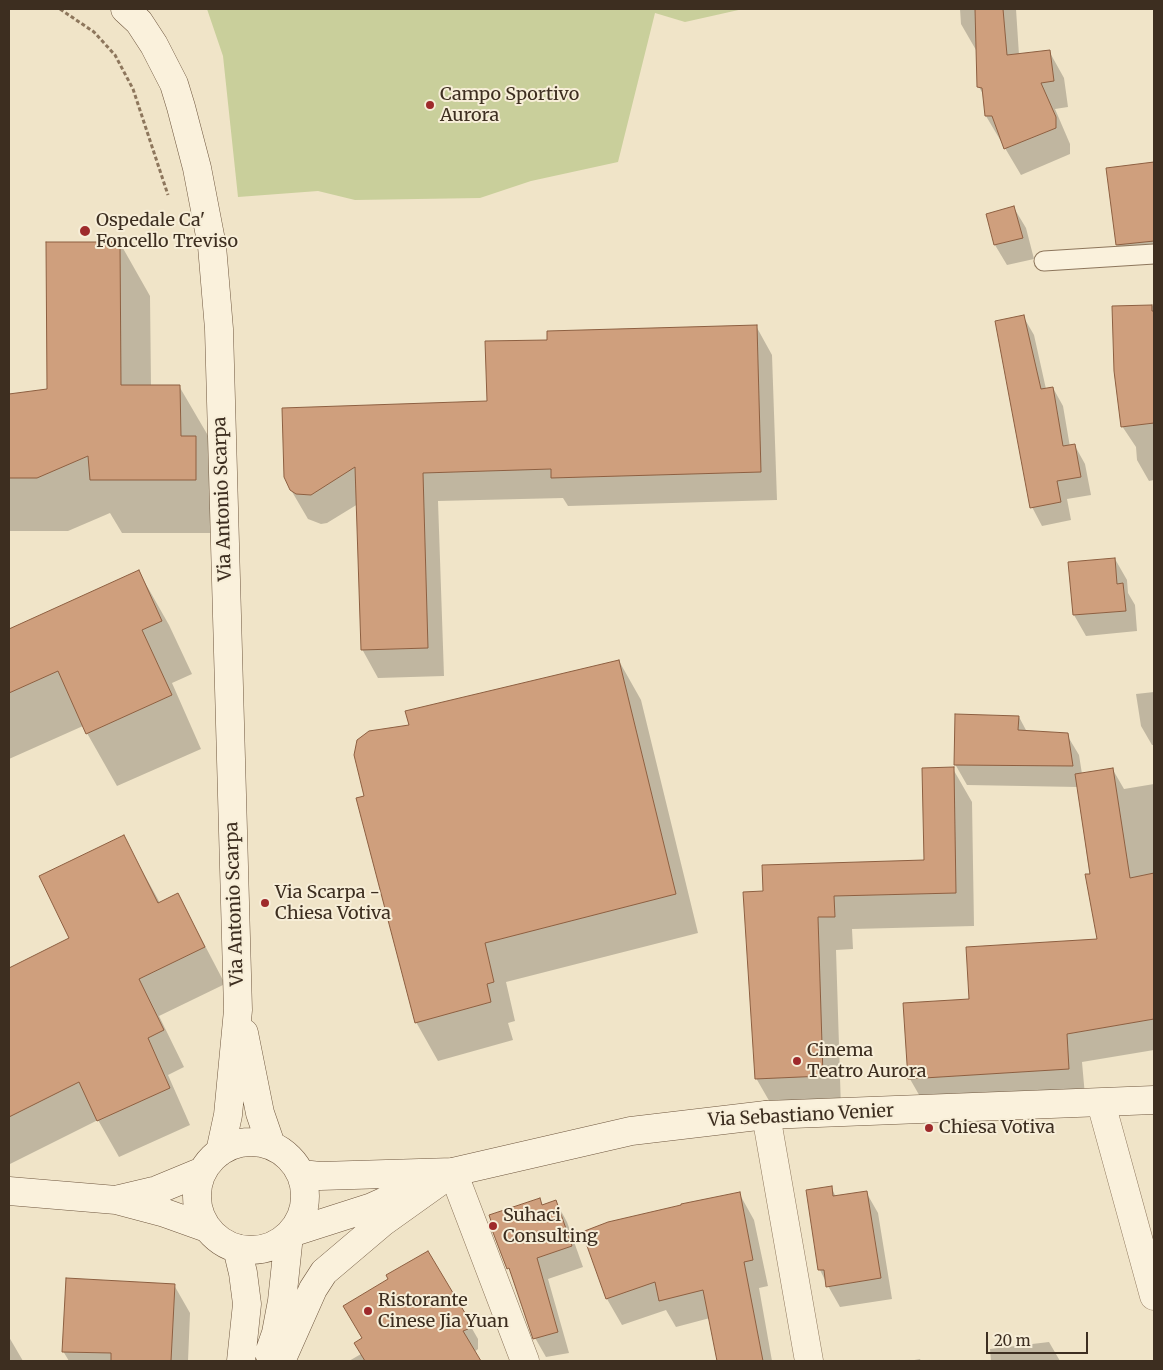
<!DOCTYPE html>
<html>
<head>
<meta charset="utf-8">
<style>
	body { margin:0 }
	#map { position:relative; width:1163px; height:1370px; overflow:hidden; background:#f0e4c8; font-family:Merriweather,serif }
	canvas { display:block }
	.frame { position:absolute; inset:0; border:10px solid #3d2e20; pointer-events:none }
	.scale { position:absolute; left:986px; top:1332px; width:102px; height:22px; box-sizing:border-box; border:2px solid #3d2e20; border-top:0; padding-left:6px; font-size:15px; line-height:18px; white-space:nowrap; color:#3d2e20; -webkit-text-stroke:4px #f7eed8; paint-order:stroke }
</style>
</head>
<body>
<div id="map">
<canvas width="1163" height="1370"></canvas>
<div class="frame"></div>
<div class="scale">20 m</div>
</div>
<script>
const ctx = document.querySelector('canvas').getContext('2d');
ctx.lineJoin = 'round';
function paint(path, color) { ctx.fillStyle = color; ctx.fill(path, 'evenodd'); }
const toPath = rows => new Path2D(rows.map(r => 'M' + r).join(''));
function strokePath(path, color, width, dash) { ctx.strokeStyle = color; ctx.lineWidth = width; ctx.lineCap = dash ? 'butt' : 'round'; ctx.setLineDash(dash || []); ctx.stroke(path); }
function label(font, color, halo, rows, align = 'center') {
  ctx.font = font + ' Merriweather,serif'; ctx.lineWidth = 4; ctx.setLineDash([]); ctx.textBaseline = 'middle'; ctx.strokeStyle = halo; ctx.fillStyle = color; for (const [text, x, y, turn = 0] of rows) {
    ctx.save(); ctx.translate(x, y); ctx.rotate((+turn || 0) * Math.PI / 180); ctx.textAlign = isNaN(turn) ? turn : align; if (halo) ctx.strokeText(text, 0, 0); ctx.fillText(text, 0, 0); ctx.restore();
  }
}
const green = toPath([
	[207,9,743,9,685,22,655,13,618,162,531,181,480,198,355,200,318,191,238,197,223,56]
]);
const shadow = toPath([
	[960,9,1016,9,1019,55,1049,51,1064,78,1068,107,1055,109,1070,144,1070,154,1021,175,986,116,984,96,979,87,976,50,961,24],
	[1154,163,1154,263,1129,265,1117,245,1108,169],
	[1014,208,1026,228,1034,259,1007,265,995,245,987,215],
	[120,243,150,296,151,386,179,386,210,439,226,533,122,533,110,513,68,531,9,531,9,395,48,390],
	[1154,306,1154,480,1149,481,1137,460,1136,447,1122,426,1113,307],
	[1023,316,1034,335,1046,389,1053,388,1063,406,1070,447,1075,446,1085,464,1091,495,1067,499,1071,520,1042,526,1032,507],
	[756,326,772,355,777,500,568,506,563,498,438,501,444,676,378,678,362,649,358,504,327,523,321,524,308,519,291,490,489,403,548,341],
	[1115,559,1127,580,1128,593,1135,605,1137,631,1086,636,1074,615,1069,563],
	[139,572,169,625,192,674,172,683,201,749,117,786,83,726,9,759,9,630],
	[619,661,641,700,698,933,506,982,515,1021,508,1023,513,1040,438,1061,416,1022,355,755,355,748,363,736,410,726],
	[1154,692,1154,745,1152,745,1141,726,1136,694],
	[1019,717,1027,732,1067,735,1079,755,1082,774,1113,770,1124,789,1154,784,1154,1050,1082,1062,1085,1096,926,1107,910,1079,970,1000,1098,941,1078,787,967,785,955,764],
	[953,769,972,802,974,926,852,929,853,949,836,950,841,1109,775,1111,756,1078,764,892,925,861],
	[123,836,160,903,178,894,225,984,159,1016,184,1067,168,1075,190,1125,119,1157,98,1120,10,1164,9,969,70,939],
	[831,1187,836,1197,866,1192,878,1213,892,1299,840,1307,828,1286,820,1270,807,1191],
	[739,1193,754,1220,768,1286,759,1288,772,1361,718,1361,710,1318,676,1327,666,1310,622,1325,607,1299,584,1232],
	[540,1200,543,1206,556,1202,567,1222,583,1267,548,1279,569,1353,546,1357,534,1336,492,1222],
	[428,1252,478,1339,478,1349,474,1352,479,1361,349,1361,361,1354,363,1339,389,1279],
	[174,1285,190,1313,188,1361,69,1361,63,1351],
	[9,1337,23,1361,9,1361],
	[1049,1342,1060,1361,991,1361,990,1349],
	[920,1359,921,1361,909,1361]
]);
const building = toPath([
	[975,9,1003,9,1007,55,1050,50,1054,81,1041,83,1056,117,1056,128,1004,149,992,116,985,116,982,88,977,87,975,9],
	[1154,162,1154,241,1116,245,1106,168,1154,162],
	[1014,206,1023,238,994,245,986,214,1014,206],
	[46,242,120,242,121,385,180,385,181,436,196,436,196,480,90,480,88,456,37,478,9,478,9,394,47,389,46,242],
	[1152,305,1152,311,1154,311,1154,423,1121,427,1114,371,1112,306,1152,305],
	[1024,315,1041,389,1053,387,1063,446,1075,444,1081,477,1057,481,1061,502,1030,508,995,321,1024,315],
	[757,325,761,472,551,478,551,469,423,473,428,648,361,650,355,467,311,495,296,494,290,490,284,477,282,408,487,401,485,341,547,340,547,331,757,325],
	[1115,558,1117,584,1123,583,1126,611,1073,615,1068,562,1115,558],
	[139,570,162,621,142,630,172,695,86,734,58,671,9,693,9,629,139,570],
	[619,660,676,894,485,943,494,982,487,984,491,1002,415,1023,356,798,364,796,354,755,357,740,369,731,409,725,405,711,619,660],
	[955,714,1019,716,1018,730,1068,733,1073,766,954,765,955,714],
	[954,767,956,893,834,896,835,917,818,917,823,1076,755,1079,743,892,763,891,762,865,924,860,922,768,954,767],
	[1113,768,1130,878,1154,873,1154,1019,1067,1034,1069,1069,908,1079,903,1003,969,999,966,947,1097,939,1085,874,1090,874,1075,774,1113,768],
	[124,835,158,903,178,893,205,947,139,979,164,1030,148,1038,170,1088,97,1121,79,1082,9,1117,9,968,69,938,39,876,124,835],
	[832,1186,833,1196,867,1191,881,1278,826,1287,824,1270,818,1270,806,1190,832,1186],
	[740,1192,753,1260,744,1262,763,1361,717,1361,703,1290,659,1301,655,1282,606,1299,582,1232,608,1222,681,1205,681,1204,740,1192],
	[540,1198,542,1205,556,1200,572,1246,537,1258,558,1332,533,1339,509,1268,507,1269,489,1222,491,1221,489,1215,540,1198],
	[428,1251,468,1318,468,1329,463,1331,481,1361,365,1361,354,1343,362,1338,343,1306,388,1279,386,1275,428,1251],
	[66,1278,175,1284,171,1361,111,1361,111,1353,62,1352,66,1278]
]);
const path = toPath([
	[60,9,94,32,115,55,133,89,168,195]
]);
const lane = toPath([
	[1044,261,1154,254]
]);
const street = toPath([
	[1101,1103,1154,1296],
	[766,1115,809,1361],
	[453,1172,525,1361]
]);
const secondary = toPath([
	[125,9,139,22,154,45,174,84,181,107,197,168,212,246,219,329,238,1010,228,1115,220,1152],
	[244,1033,260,1113,271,1145],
	'197 1196a54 54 0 1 1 108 0a54 54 0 1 1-108 0Z',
	[301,1174,320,1176,453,1172,631,1131,766,1115,1154,1100],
	[9,1191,116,1200,165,1213,207,1228],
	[119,1199,157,1190,203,1171],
	[291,1233,372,1207,403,1193],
	[237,1248,243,1273,247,1304,241,1361],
	[269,1353,276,1333,282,1301,289,1235],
	[281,1361,313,1289,324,1272,383,1222,453,1172]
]);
const markers = [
	[430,105,5,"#9e2a2b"],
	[85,231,6,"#9e2a2b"],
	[265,903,5,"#9e2a2b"],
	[797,1061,5,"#9e2a2b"],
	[929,1128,5,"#9e2a2b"],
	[493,1226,5,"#9e2a2b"],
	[368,1311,5,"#9e2a2b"]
];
const poiNames = [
	["Campo Sportivo",440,95],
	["Aurora",440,116],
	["Ospedale Ca'",96,221],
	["Foncello Treviso",96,242],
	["Via Scarpa -",275,893],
	["Chiesa Votiva",275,914],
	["Cinema",807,1051],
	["Teatro Aurora",807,1072],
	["Chiesa Votiva",939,1128],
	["Suhaci",503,1216],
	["Consulting",503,1237],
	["Ristorante",378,1301],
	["Cinese Jia Yuan",378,1322]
];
const streetNames = [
	["Via Antonio Scarpa",223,499,-92],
	["Via Antonio Scarpa",235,904,-92],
	["Via Sebastiano Venier",801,1116,-3]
];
paint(green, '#c9cf9b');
paint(shadow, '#0003');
paint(building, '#cf9f7d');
strokePath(building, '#8d5f41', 1);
strokePath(lane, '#8d765c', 21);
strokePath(street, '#8d765c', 29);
strokePath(secondary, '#6f573f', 29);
strokePath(path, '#8d765c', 3, [4, 2.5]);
strokePath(lane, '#faf1dc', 19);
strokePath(street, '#faf1dc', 28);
strokePath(secondary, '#faf1dc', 28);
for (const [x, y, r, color] of markers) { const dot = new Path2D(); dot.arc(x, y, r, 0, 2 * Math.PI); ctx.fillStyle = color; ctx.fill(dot); strokePath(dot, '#f7eed8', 2); }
label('18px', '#3d2e20', '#f7eed8', poiNames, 'left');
label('18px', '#3d2e20', '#f7eed8', streetNames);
</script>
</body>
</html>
